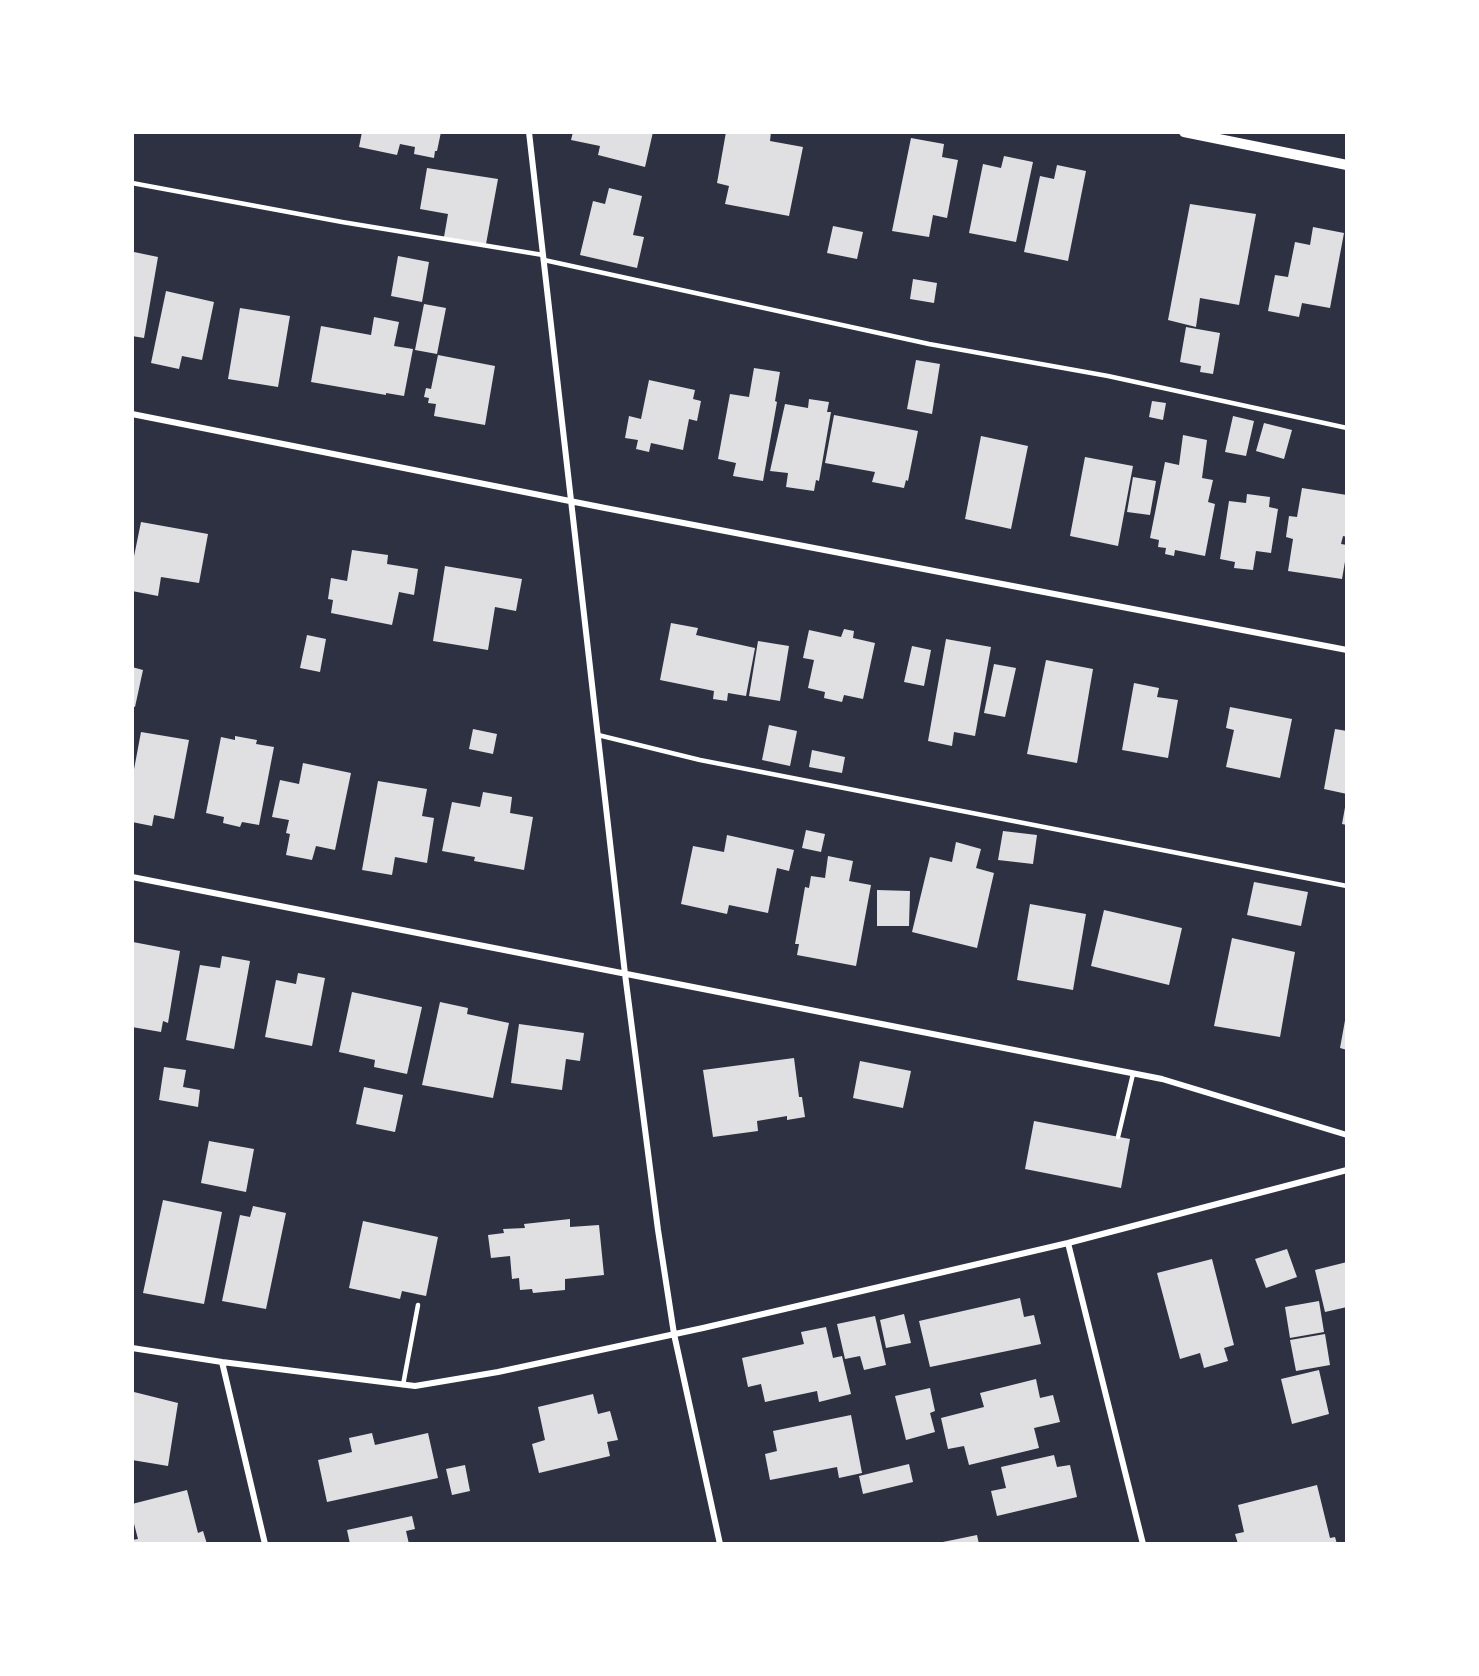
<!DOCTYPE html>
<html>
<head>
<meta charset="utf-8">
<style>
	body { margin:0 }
	#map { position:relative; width:1479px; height:1676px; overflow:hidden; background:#2d3142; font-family:Lora,serif }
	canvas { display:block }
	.frame { position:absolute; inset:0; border:134px solid #fff; pointer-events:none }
</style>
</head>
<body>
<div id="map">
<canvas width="1479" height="1676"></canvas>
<div class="frame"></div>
</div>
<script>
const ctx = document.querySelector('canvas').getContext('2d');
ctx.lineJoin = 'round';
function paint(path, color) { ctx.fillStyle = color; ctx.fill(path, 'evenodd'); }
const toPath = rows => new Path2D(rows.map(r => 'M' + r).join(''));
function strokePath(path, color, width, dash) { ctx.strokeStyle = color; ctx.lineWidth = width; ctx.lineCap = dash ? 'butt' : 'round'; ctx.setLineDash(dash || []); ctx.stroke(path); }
const building = toPath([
	[362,132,441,132,437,151,435,151,434,158,414,154,415,147,400,144,397,155,359,147],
	[573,132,653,132,645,167,598,155,600,146,571,140],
	[726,132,739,134,739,132,771,132,770,141,803,147,789,216,725,204,729,186,717,183],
	[911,138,944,144,942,157,958,160,947,218,933,215,929,237,892,231],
	[1004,156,1033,162,1016,242,969,233,983,164,1001,168],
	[1057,165,1086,171,1068,261,1024,252,1040,176,1054,179],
	[427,168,498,179,486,244,444,237,448,214,420,209],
	[609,188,642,196,633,235,644,237,637,268,580,255,593,201,605,204],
	[1190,204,1256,214,1239,305,1200,298,1196,327,1168,320],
	[833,226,863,232,857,259,827,253],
	[1313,227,1344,233,1330,308,1302,303,1299,317,1268,311,1275,275,1288,277,1295,242,1310,245],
	[134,252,158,257,144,338,132,336,132,261],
	[398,256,429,262,422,302,391,296],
	[913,279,937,283,934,303,910,299],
	[166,291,214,302,202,360,182,356,179,369,151,363],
	[424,304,446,308,437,354,415,350],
	[240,308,290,316,278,387,228,379],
	[374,317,399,322,394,346,413,349,404,396,386,393,386,395,311,382,321,326,371,335],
	[1186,327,1220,333,1213,374,1200,372,1201,366,1180,362],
	[438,355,495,366,485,425,434,416,436,404,428,403,429,398,424,397,426,388,431,389],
	[916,360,940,364,932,414,907,409],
	[754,368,780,372,775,401,777,402,763,481,733,476,736,463,718,459,730,394,749,397],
	[649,380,695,390,693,399,701,401,697,421,689,419,683,450,651,443,649,452,636,449,638,440,625,438,629,416,641,419],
	[809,399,829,402,827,412,831,412,819,481,816,480,814,491,786,487,788,473,770,471,785,404,808,408],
	[1152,401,1166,403,1163,420,1149,417],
	[834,415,918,431,908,481,906,480,904,488,872,482,875,472,825,463],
	[1233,416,1254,421,1246,456,1225,452],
	[1264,423,1292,430,1284,459,1256,451],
	[1183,435,1207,440,1202,478,1213,480,1208,502,1215,504,1205,556,1175,550,1174,556,1165,554,1166,548,1158,547,1159,540,1150,538,1165,462,1179,465],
	[981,436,1028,446,1011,529,965,519],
	[1085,457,1133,466,1118,546,1070,536],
	[1133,477,1156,481,1150,515,1127,512],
	[1302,488,1347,495,1345,516,1347,516,1347,537,1343,536,1341,544,1347,545,1347,550,1342,579,1288,571,1293,539,1286,537,1289,516,1297,517],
	[1247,494,1270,497,1269,507,1278,509,1271,553,1256,551,1253,570,1234,568,1235,562,1220,559,1229,501,1246,503],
	[141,522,208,534,199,583,161,577,158,596,132,591,132,566],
	[352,550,388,555,387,564,418,569,414,595,399,592,392,625,331,613,333,600,328,599,331,578,347,581],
	[445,566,522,579,516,611,495,607,488,650,433,641],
	[671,623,698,628,696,635,755,648,746,696,728,693,727,701,713,699,714,691,660,680],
	[844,629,854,631,853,638,875,643,863,699,844,695,842,702,824,698,825,692,808,688,814,660,803,658,809,630,841,637],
	[307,635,326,639,320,672,300,668],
	[946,639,991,647,975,736,954,732,952,746,928,741],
	[758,641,789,646,780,701,749,696],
	[912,646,931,650,924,686,904,682],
	[1046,660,1093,669,1077,763,1027,754],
	[994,664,1016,668,1005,717,984,713],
	[132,667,143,670,135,707,132,706],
	[1134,683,1159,688,1157,697,1178,700,1168,758,1122,750],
	[1230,707,1292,719,1280,778,1226,767,1234,730,1226,728],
	[769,725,797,731,790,766,762,760],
	[473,729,497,734,493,754,469,749],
	[1335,729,1347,731,1347,794,1324,789],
	[141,732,189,740,174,819,154,815,152,826,132,822,132,780],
	[235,736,257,740,256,744,274,747,259,825,242,822,240,827,223,823,224,817,206,813,221,737,235,740],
	[812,750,845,757,842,773,809,767],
	[303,763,351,773,335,850,316,846,312,860,286,855,290,834,286,833,289,820,272,817,280,780,299,784],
	[378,781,427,789,422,816,434,818,427,863,395,857,392,875,362,870],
	[483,792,512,797,510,813,533,817,524,870,474,861,475,857,442,851,452,802,480,807],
	[1346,802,1347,802,1347,825,1342,824],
	[806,830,825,834,821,852,802,848],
	[1003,831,1037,835,1033,864,998,860],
	[727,835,794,850,789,871,777,868,768,913,729,905,727,914,681,904,693,846,724,852],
	[956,842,981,849,976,868,994,873,977,948,912,932,930,857,952,862],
	[828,856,853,861,849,881,871,885,856,966,797,955,799,944,795,944,805,887,809,888,811,876,825,878],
	[1254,882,1308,892,1301,926,1247,915],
	[877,890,910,891,909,926,877,926],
	[1030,904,1086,914,1073,990,1017,980],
	[1104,910,1182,928,1169,985,1091,966],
	[1232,938,1295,952,1280,1037,1214,1026],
	[133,942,180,951,168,1023,163,1021,161,1032,132,1027],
	[222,956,250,961,234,1049,186,1040,200,965,220,968],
	[298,973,325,978,312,1046,265,1037,276,980,296,984],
	[352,992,422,1007,407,1074,374,1067,375,1060,339,1052],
	[440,1002,468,1008,467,1014,509,1023,493,1098,422,1085],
	[1346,1015,1347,1015,1347,1050,1340,1048],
	[519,1024,584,1033,580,1061,566,1059,562,1090,511,1083],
	[794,1058,799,1097,802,1097,805,1117,787,1120,787,1116,757,1121,758,1131,713,1137,703,1070],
	[860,1061,911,1071,903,1108,853,1098],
	[164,1067,186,1070,183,1087,200,1090,198,1107,159,1100],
	[364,1087,403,1095,395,1132,356,1124],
	[1034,1121,1130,1139,1121,1188,1025,1169],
	[209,1141,254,1149,246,1192,201,1183],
	[163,1200,222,1212,204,1304,143,1293],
	[253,1206,286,1213,266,1309,222,1301,240,1215,250,1217],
	[570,1219,570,1227,599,1225,604,1275,565,1279,565,1290,533,1293,532,1289,520,1290,519,1278,512,1279,510,1256,491,1258,488,1235,504,1233,503,1229,525,1228,524,1224],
	[363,1221,438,1237,426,1296,402,1291,400,1299,349,1288],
	[1287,1249,1297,1277,1266,1288,1255,1259],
	[1212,1259,1234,1345,1224,1348,1228,1361,1204,1368,1200,1353,1180,1359,1157,1273],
	[1347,1262,1347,1307,1325,1312,1315,1270],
	[1020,1298,1024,1317,1034,1315,1041,1344,930,1367,919,1321],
	[1319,1301,1324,1332,1290,1338,1285,1307],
	[904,1314,911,1343,886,1348,880,1320],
	[875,1316,886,1365,864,1370,860,1356,845,1359,837,1324],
	[826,1327,833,1358,842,1356,851,1394,819,1402,817,1391,765,1402,761,1384,748,1387,742,1358,804,1344,801,1332],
	[1325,1334,1330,1365,1296,1371,1290,1340],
	[1319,1370,1329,1414,1292,1424,1281,1379],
	[1036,1379,1040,1398,1053,1395,1060,1422,1034,1428,1039,1448,969,1465,964,1446,948,1449,941,1418,984,1407,980,1393],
	[930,1388,935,1411,930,1413,935,1432,906,1440,895,1396],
	[134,1392,178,1403,168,1466,132,1460],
	[593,1394,598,1414,610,1411,618,1440,607,1442,610,1456,539,1473,532,1444,545,1440,538,1407],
	[851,1415,862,1473,839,1478,837,1467,770,1480,765,1454,777,1451,773,1431],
	[372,1433,375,1445,428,1433,438,1478,327,1502,318,1460,352,1452,349,1438],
	[1054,1455,1057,1467,1070,1465,1077,1497,997,1516,991,1491,1006,1488,1001,1467],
	[909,1464,913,1482,863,1494,859,1476],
	[465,1465,470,1491,452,1495,446,1469],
	[1317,1485,1330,1538,1335,1537,1337,1544,1238,1544,1235,1534,1244,1532,1238,1505],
	[187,1490,198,1533,203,1531,207,1544,132,1544,132,1540,138,1539,132,1516,132,1504],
	[412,1516,415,1529,406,1531,409,1544,350,1544,347,1530],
	[977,1535,979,1544,938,1544,938,1543]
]);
const service = toPath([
	[132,183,342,222,543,255],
	[544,260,929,344,1108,376,1347,428],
	[598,735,700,760,1347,886],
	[1118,1137,1133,1074],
	[403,1385,418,1305]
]);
const minor = toPath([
	[529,132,625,974,658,1230,674,1334,720,1544],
	[132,414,605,508,1347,650],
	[132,877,1162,1079,1347,1135],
	[1068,1243,1143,1544],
	[132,1348,222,1362,415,1386,498,1372,703,1328,1068,1243,1347,1170],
	[222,1362,265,1544]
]);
const tertiary = toPath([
	[1184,132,1347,165]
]);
paint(building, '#e0e0e3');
strokePath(service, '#fff', 4.5);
strokePath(minor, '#fff', 6);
strokePath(tertiary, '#fff', 10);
</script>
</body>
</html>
